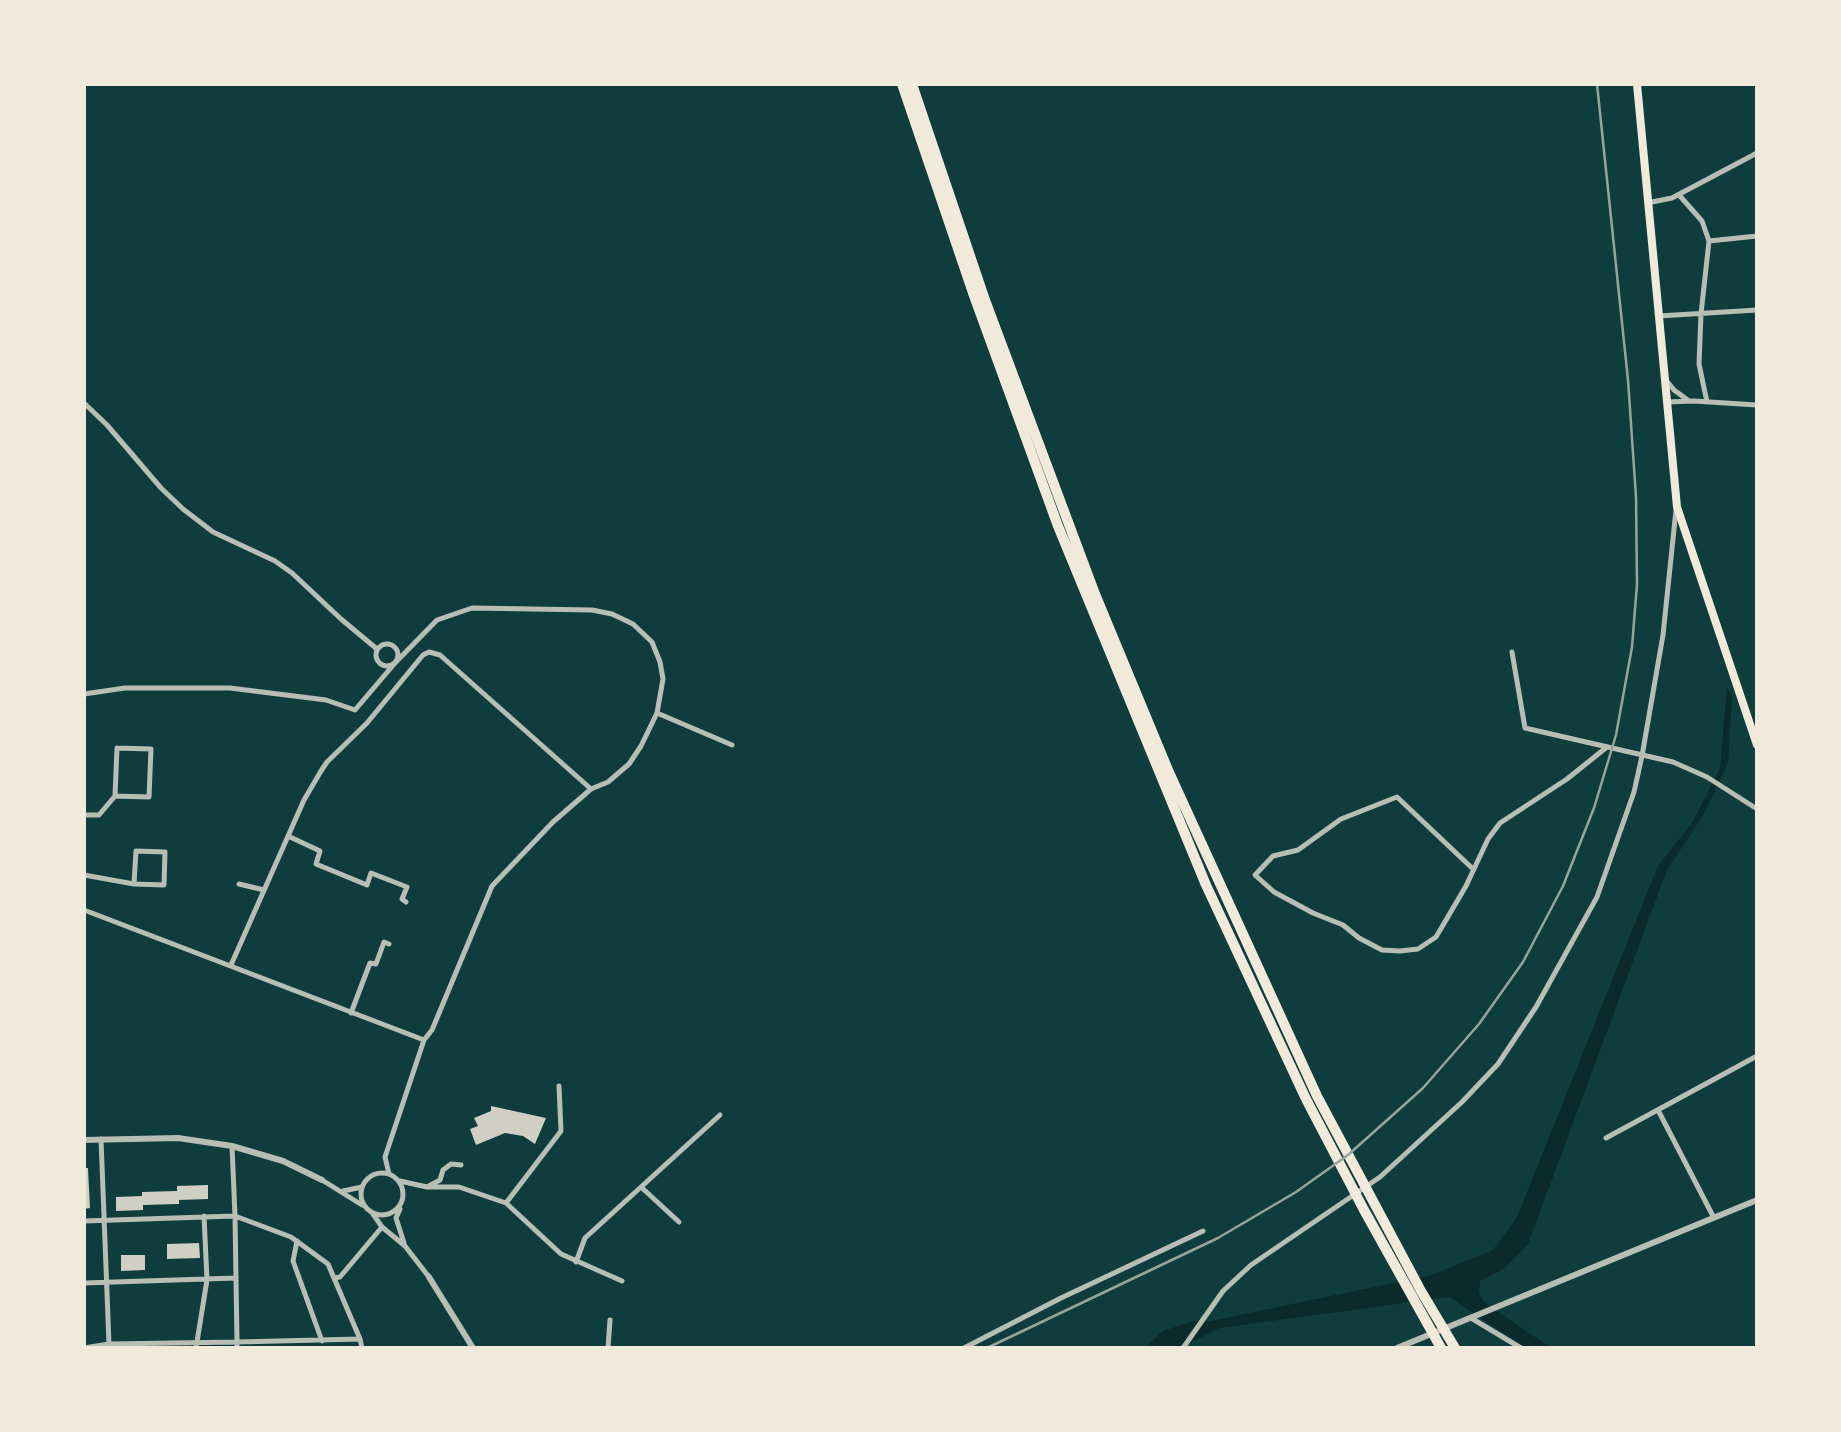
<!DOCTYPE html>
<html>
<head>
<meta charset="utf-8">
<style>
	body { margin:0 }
	#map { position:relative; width:1841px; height:1432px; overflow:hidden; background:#0f3d3e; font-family:"Nunito Sans",sans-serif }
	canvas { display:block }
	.frame { position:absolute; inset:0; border:86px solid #f1e9da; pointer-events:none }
</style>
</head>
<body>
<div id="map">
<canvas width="1841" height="1432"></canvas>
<div class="frame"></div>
</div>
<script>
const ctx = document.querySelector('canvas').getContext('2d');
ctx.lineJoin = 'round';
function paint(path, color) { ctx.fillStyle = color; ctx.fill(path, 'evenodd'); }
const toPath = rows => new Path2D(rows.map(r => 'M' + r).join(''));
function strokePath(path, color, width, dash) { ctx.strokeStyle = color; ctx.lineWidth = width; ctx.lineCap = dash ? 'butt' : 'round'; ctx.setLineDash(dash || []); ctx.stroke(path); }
const water = toPath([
	[1727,687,1732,695,1728,763,1702,817,1667,870,1528,1244,1505,1268,1480,1281,1479,1292,1484,1302,1551,1348,1526,1348,1449,1297,1219,1328,1180,1348,1144,1348,1163,1331,1193,1321,1211,1321,1432,1275,1493,1250,1517,1217,1658,866,1692,823,1720,768]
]);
const building = toPath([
	[491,1106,546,1118,535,1144,523,1136,505,1133,476,1145,470,1129,478,1126,474,1118,491,1111],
	[84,1168,88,1168,90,1208,84,1209],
	[208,1185,208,1199,179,1200,179,1204,143,1205,143,1210,116,1211,116,1197,142,1196,142,1192,177,1191,177,1186],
	[199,1243,200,1258,167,1259,167,1244],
	[121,1255,145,1255,145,1270,121,1271]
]);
const minor = toPath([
	[1679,195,1702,221,1709,241,1701,314,1699,364,1707,402],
	[1647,203,1672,198,1757,153],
	[1709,241,1757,236],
	[1659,316,1757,310],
	[1666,380,1674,390,1689,401],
	[1667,402,1694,401,1757,405],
	[84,403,107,425,161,488,183,509,213,532,275,561,292,573,341,619,377,649],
	'376 655a11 11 0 1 1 22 0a11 11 0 1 1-22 0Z',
	[1512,652,1525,728,1673,762,1707,777,1757,809],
	[84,694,125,688,230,688,326,700,355,710,395,663,437,620,472,608,592,610,612,614,633,624,652,642,660,662,663,679,657,713,641,746,629,764,608,782,591,789,553,822,492,886,432,1030,424,1040,84,910],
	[657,713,732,745],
	[117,748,151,749,149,797,115,796,117,748],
	[84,815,99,815,115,796],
	[288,836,320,851,316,864,367,885,371,873,407,887,402,899,406,902],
	[1473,869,1397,797,1341,819,1298,850,1273,856,1255,875,1274,892,1313,913,1343,925,1359,938,1382,950,1400,951,1418,949,1436,937,1466,886,1488,839,1500,823,1567,779,1607,747],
	[84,875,134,884,164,885,165,852,136,851,134,884],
	[239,884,264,890],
	[231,965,304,800,321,771,327,762,367,723,423,655,429,652,440,655,591,789],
	[351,1013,370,963,376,964,384,942,389,944],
	[1658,1110,1714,1218],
	[1606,1138,1757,1056],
	[101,1139,109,1344],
	'361 1194a21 21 0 1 1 42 0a21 21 0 1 1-42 0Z',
	[389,1174,385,1157,424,1040],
	[322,1180,362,1205],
	[400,1181,427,1187,440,1180,443,1170,451,1164,461,1165],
	[427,1187,459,1187,506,1203,561,1254,622,1281],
	[641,1187,679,1222],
	[343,1191,362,1187],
	[506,1203,561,1131,559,1086],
	[400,1209,396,1218,404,1243],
	[373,1214,382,1227,405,1246,429,1277],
	[84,1221,235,1216,232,1146],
	[297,1241,293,1261,322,1341],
	[576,1262,585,1238,720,1115],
	[334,1278,340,1277,382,1227],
	[84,1283,236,1278],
	[1471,1318,1521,1348],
	[360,1339,237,1342,235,1216,291,1237,328,1264,360,1339,362,1348],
	[84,1348,109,1344,237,1342,237,1348],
	[196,1348,207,1280,204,1216],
	[608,1348,610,1320],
	[964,1348,1061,1298,1203,1231],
	[1183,1348,1223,1291,1251,1265,1380,1177,1462,1102,1498,1064,1536,1007,1597,897,1634,792,1642,756,1663,635,1676,510]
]);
const tertiary = toPath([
	[84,1140,178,1138,232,1146,283,1161,322,1180],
	[429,1277,473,1348],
	[1397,1348,1757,1200]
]);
const primary = toPath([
	[1637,84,1677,507,1757,745]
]);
const motorway = toPath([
	[902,84,973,293,1058,526,1206,885,1306,1099,1364,1210,1441,1348],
	[912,84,985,300,1043,455,1095,594,1168,770,1317,1096,1421,1291,1455,1348]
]);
const rail = toPath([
	[987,1348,1218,1238,1296,1192,1348,1155,1423,1088,1479,1024,1523,962,1563,886,1594,808,1616,735,1632,647,1637,584,1636,497,1628,380,1597,84]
]);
paint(water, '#0a2a2b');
paint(building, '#cfcfc3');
strokePath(minor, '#b8beb3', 5);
strokePath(tertiary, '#b8beb3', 6);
strokePath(primary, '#f1e9da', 8);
strokePath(motorway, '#f1e9da', 10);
strokePath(rail, '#97a49c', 2.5);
</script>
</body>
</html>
